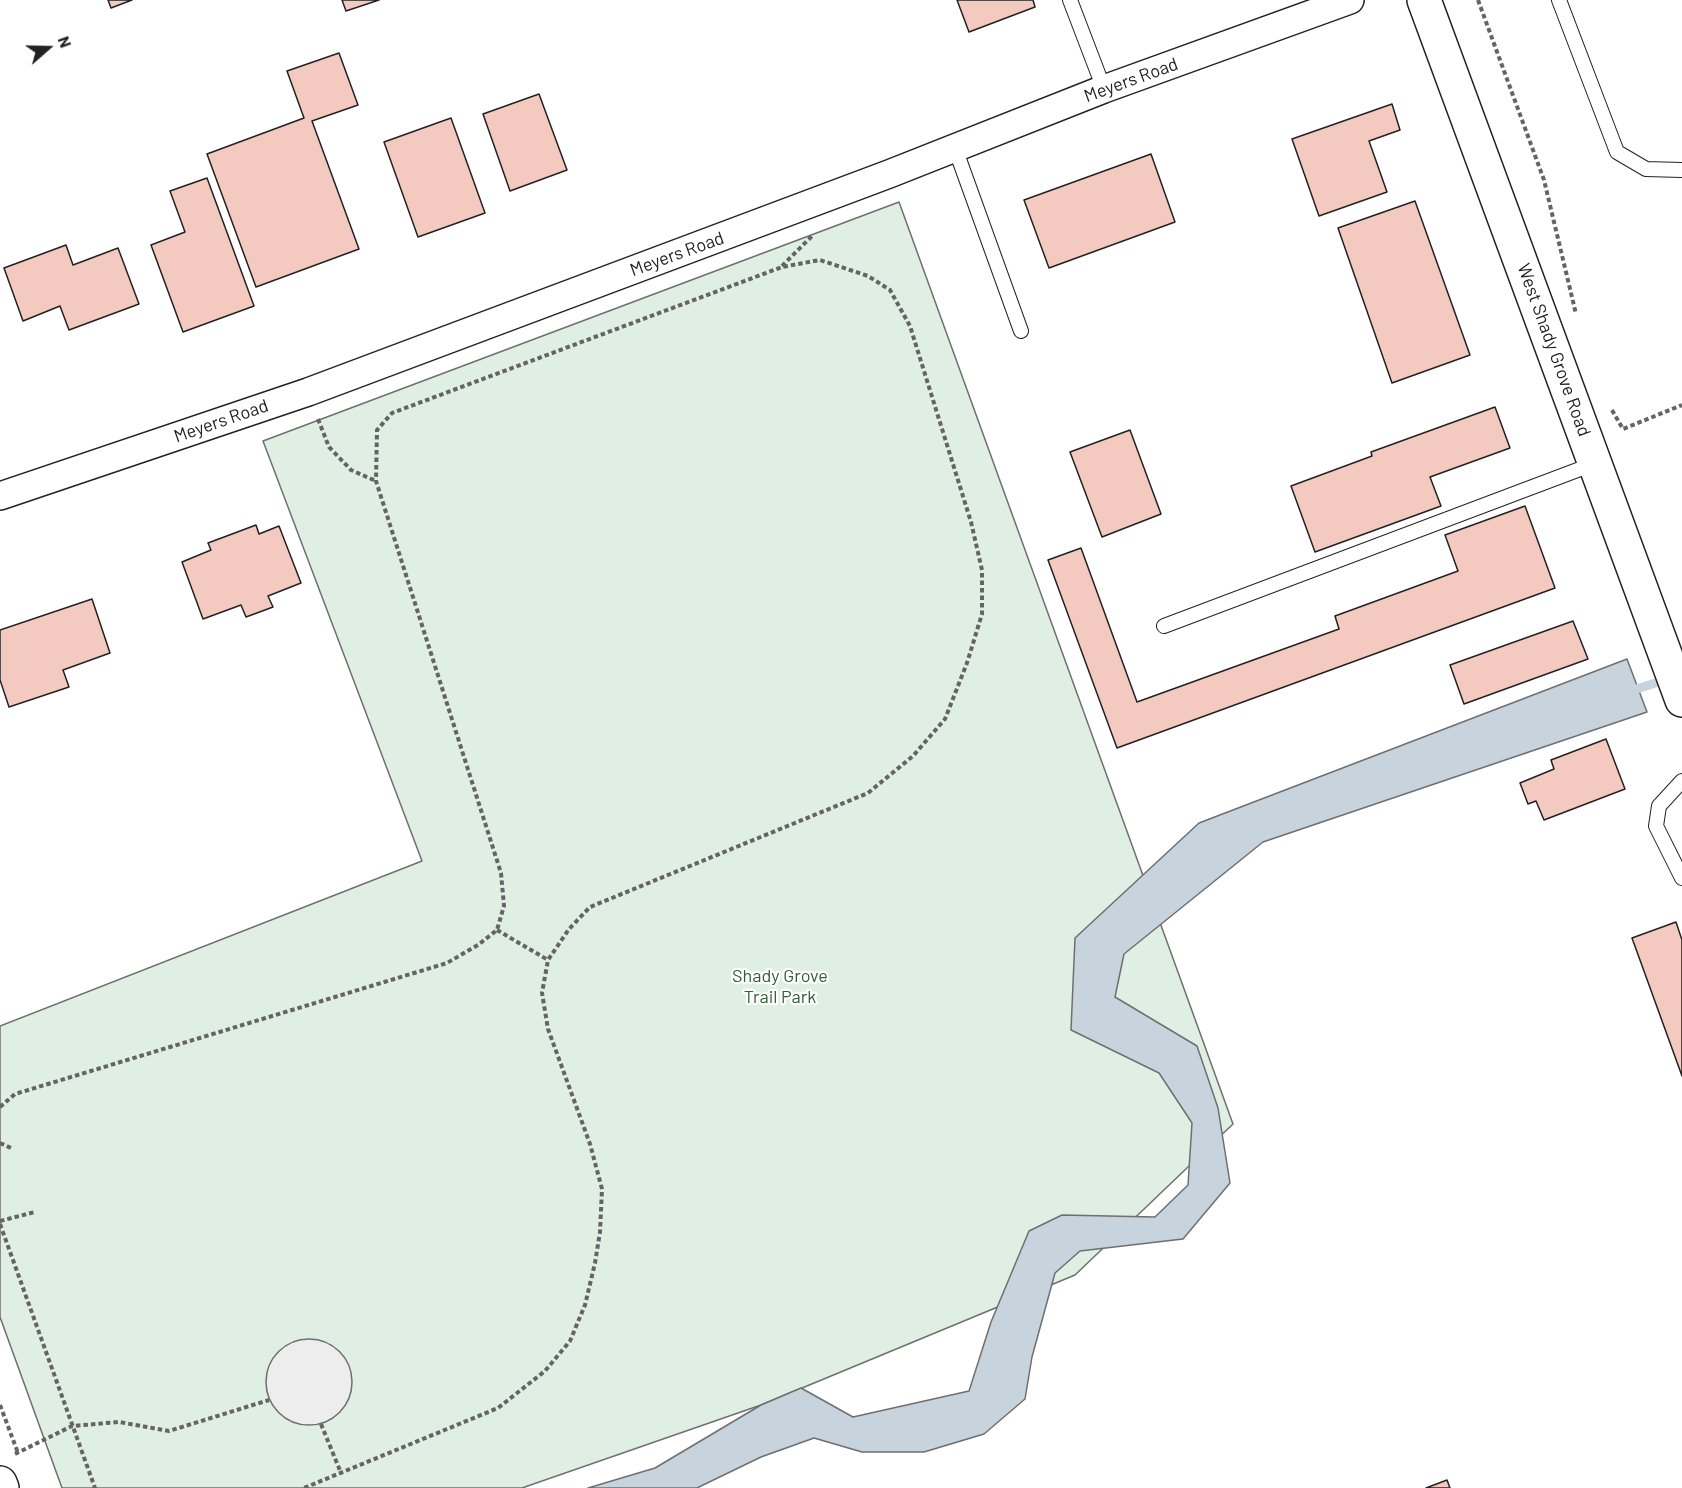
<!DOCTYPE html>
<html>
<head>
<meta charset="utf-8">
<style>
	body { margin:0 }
	#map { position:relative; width:1682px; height:1488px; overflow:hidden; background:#fff; font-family:Barlow,sans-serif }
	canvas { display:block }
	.north { position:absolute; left:18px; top:18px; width:60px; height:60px; -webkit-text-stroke:4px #fff; paint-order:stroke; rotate:70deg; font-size:16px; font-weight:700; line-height:24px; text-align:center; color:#222 }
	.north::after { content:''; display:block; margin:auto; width:21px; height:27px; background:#222; clip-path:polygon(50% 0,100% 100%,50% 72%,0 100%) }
</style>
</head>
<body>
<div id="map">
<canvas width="1682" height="1488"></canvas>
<div class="north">N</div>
</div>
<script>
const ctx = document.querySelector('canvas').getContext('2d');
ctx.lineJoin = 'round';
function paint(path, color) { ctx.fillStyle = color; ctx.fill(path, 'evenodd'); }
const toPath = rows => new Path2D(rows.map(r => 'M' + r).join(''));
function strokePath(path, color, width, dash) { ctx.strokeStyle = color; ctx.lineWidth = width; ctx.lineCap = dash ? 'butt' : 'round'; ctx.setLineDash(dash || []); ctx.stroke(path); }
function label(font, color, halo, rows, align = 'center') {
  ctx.font = font + ' Barlow,sans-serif'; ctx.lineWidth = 4.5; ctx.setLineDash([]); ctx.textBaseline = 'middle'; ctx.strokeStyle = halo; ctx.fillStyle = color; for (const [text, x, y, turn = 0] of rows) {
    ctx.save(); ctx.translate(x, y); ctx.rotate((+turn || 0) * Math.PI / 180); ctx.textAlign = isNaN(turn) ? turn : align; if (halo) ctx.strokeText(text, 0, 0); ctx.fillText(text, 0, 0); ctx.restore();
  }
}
const green = toPath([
	[899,202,1233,1124,1075,1275,761,1405,522,1488,62,1488,0,1317,0,1026,422,861,263,441,899,202]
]);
const parking = toPath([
	'266 1382a43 43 0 1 1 86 0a43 43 0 1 1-86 0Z'
]);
const water = toPath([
	[1627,659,1647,712,1263,842,1124,954,1115,997,1197,1046,1218,1108,1230,1183,1183,1239,1080,1251,1055,1273,1032,1357,1025,1399,984,1434,924,1452,862,1452,814,1438,761,1457,697,1488,588,1488,655,1468,761,1405,801,1388,853,1417,969,1391,991,1322,1029,1231,1062,1215,1155,1217,1188,1185,1192,1123,1159,1073,1071,1030,1075,938,1199,823,1627,659]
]);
const stream = toPath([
	[1627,692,1668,679]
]);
const building = toPath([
	[108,0,132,0,111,8,108,0],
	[342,0,379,0,346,11,342,0],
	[957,0,1033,0,1035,7,969,32,957,0],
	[339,53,358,105,312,121,359,249,256,287,207,154,304,118,287,71,339,53],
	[539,94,567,170,510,191,483,114,539,94],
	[1392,104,1400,130,1369,141,1387,192,1319,216,1292,139,1392,104],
	[451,118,485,213,418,237,384,142,451,118],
	[1151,154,1175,222,1049,268,1024,200,1151,154],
	[207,178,254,306,183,332,151,245,185,232,170,191,207,178],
	[1415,201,1470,355,1392,383,1338,228,1415,201],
	[66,245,73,265,118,248,139,304,69,330,60,306,23,321,4,268,66,245],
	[1495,407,1510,448,1430,477,1441,506,1315,552,1291,486,1372,456,1371,452,1495,407],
	[1130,430,1161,514,1102,537,1070,452,1130,430],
	[1525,506,1555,588,1117,748,1048,560,1081,548,1137,702,1339,629,1335,616,1458,571,1445,535,1525,506],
	[256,525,259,534,279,526,301,583,268,596,273,607,246,617,241,605,203,619,182,562,211,550,208,543,256,525],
	[92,599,110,653,63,670,69,687,9,707,0,680,0,630,92,599],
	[1573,621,1588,659,1464,704,1450,665,1573,621],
	[1606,739,1625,789,1544,820,1536,801,1528,804,1520,783,1554,769,1551,760,1606,739],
	[1676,922,1682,940,1682,1076,1632,938,1676,922],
	[1447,1480,1450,1488,1426,1488,1447,1480]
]);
const path = toPath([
	[1478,0,1544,180,1576,314],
	[782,266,813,235],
	[1612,410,1623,429,1682,405],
	[318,419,329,447,351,470,376,481],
	[497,930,548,960],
	[0,1107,15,1094,447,963,478,945,497,930,504,906,501,873,376,481,377,430,392,413,782,267,820,260,868,276,890,290,910,326,971,522,982,570,982,614,967,663,945,719,913,756,868,793,590,907,569,929,548,960,542,993,548,1029,590,1144,602,1189,600,1232,595,1263,585,1305,570,1341,545,1371,498,1408,304,1488],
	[0,1143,13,1149],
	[0,1221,35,1212],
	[0,1224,95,1488],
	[0,1405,18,1453],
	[321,1424,341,1473],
	[15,1454,72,1426,119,1422,169,1431,269,1400]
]);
const service = toPath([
	[1070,0,1104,89],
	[1559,0,1617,152,1646,169,1682,170],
	[955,148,1021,331],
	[1164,626,1596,463],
	[1682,781,1659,806,1656,826,1682,878]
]);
const minor = toPath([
	[0,496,308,392,889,174,1104,89,1350,0]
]);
const tertiary = toPath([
	[0,1483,2,1488]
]);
const secondary = toPath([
	[1424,0,1682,700]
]);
const streetNames = [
	["Meyers Road",1131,80,-20],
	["Meyers Road",677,254,-20],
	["West Shady Grove Road",1554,350,70],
	["Meyers Road",221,421,-19]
];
const parkNames = [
	["Shady Grove",780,976],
	["Trail Park",780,997]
];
paint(green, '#e0efe3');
strokePath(green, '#6f6f6f', 1.5);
paint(parking, '#ededed');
strokePath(parking, '#6f6f6f', 1.5);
paint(water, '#c7d3dd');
strokePath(water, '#6f6f6f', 1.5);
strokePath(stream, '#c7d3dd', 9);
paint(building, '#f3c9c0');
strokePath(building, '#222', 1.5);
strokePath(service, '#222', 16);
strokePath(minor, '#222', 30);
strokePath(tertiary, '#222', 36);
strokePath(secondary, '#222', 36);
strokePath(path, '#646464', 4, [4.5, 3]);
strokePath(service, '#fff', 14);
strokePath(minor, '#fff', 27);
strokePath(tertiary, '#fff', 33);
strokePath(secondary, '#fff', 33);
label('18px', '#222', '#fff', streetNames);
label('18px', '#2f5e38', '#fff', parkNames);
</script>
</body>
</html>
